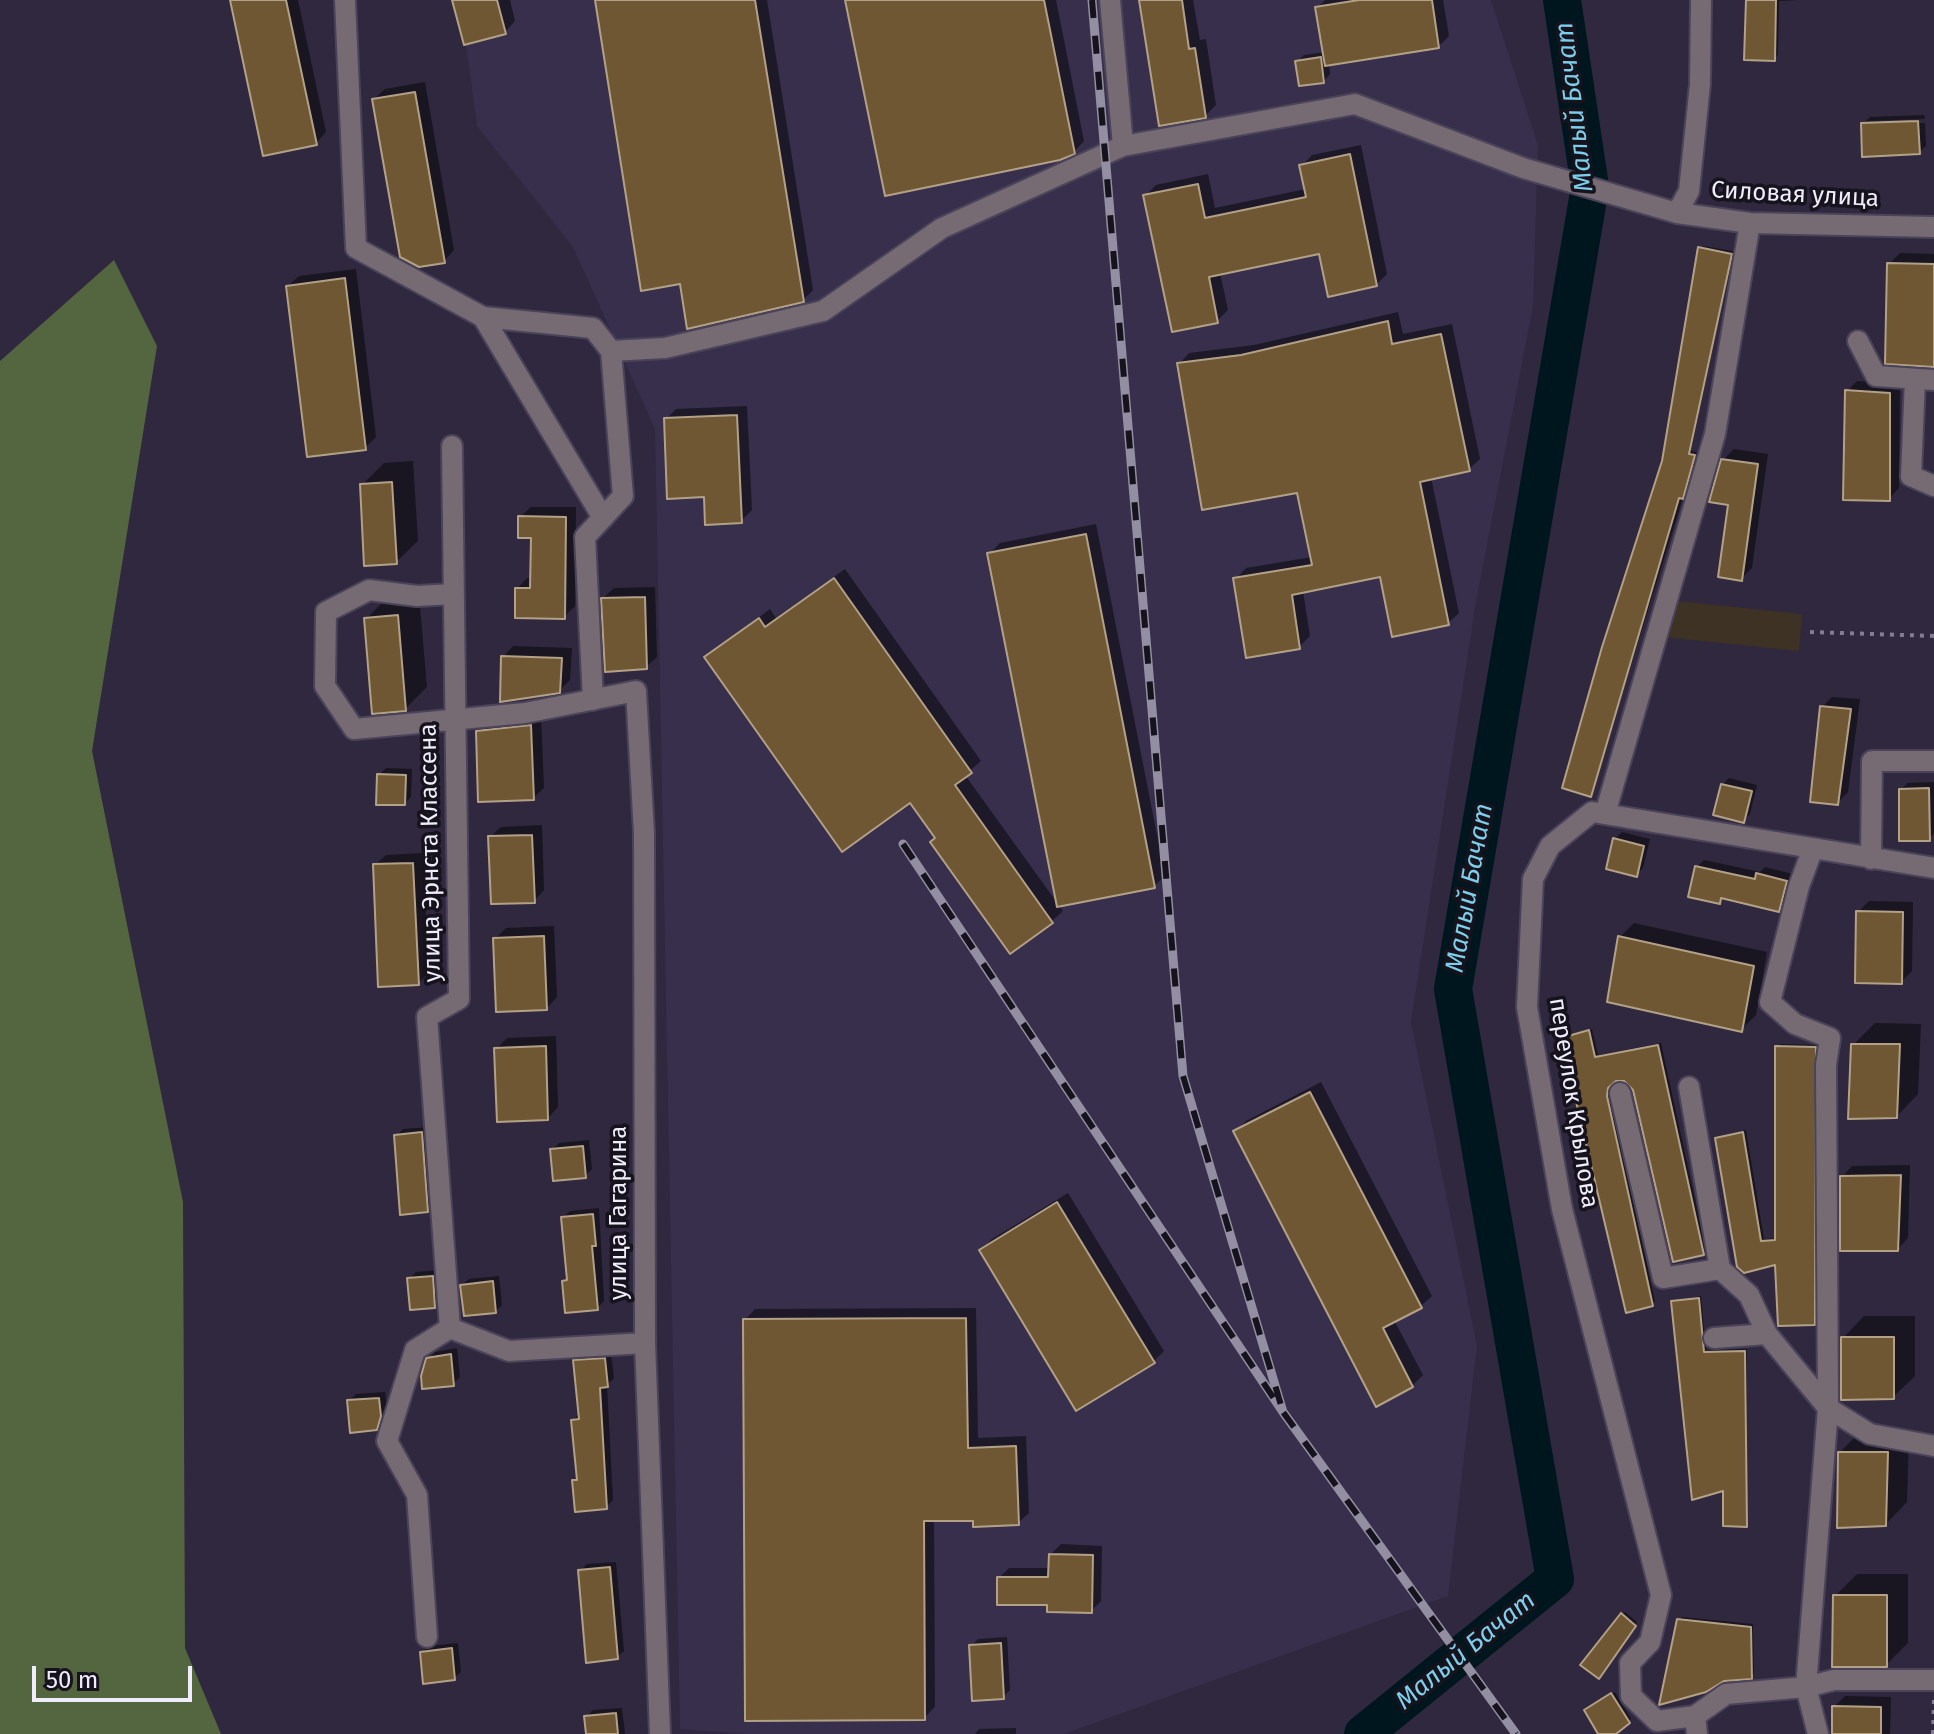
<!DOCTYPE html>
<html>
<head>
<meta charset="utf-8">
<style>
	body { margin:0 }
	#map { position:relative; width:1934px; height:1734px; overflow:hidden; background:#2f283f; font-family:"Fira Sans",sans-serif }
	canvas { display:block }
	.scale { position:absolute; left:32px; top:1666px; width:160px; height:36px; box-sizing:border-box; border:4px solid #efecfb; border-top:0; padding-left:10px; font-size:24px; line-height:28px; white-space:nowrap; color:#efecfb; -webkit-text-stroke:6px #16131d; paint-order:stroke }
</style>
</head>
<body>
<div id="map">
<canvas width="1934" height="1734"></canvas>
<div class="scale">50 m</div>
</div>
<script>
const ctx = document.querySelector('canvas').getContext('2d');
ctx.lineJoin = 'round';
function paint(path, color) { ctx.fillStyle = color; ctx.fill(path, 'evenodd'); }
const toPath = rows => new Path2D(rows.map(r => 'M' + r).join(''));
function strokePath(path, color, width, dash) { ctx.strokeStyle = color; ctx.lineWidth = width; ctx.lineCap = dash ? 'butt' : 'round'; ctx.setLineDash(dash || []); ctx.stroke(path); }
function label(font, color, halo, rows, align = 'center') {
  ctx.font = font + ' "Fira Sans",sans-serif'; ctx.lineWidth = 7; ctx.setLineDash([]); ctx.textBaseline = 'middle'; ctx.strokeStyle = halo; ctx.fillStyle = color; for (const [text, x, y, turn = 0] of rows) {
    ctx.save(); ctx.translate(x, y); ctx.rotate((+turn || 0) * Math.PI / 180); ctx.textAlign = isNaN(turn) ? turn : align; if (halo) ctx.strokeText(text, 0, 0); ctx.fillText(text, 0, 0); ctx.restore();
  }
}
const built = toPath([
	[460,0,1491,0,1538,145,1533,306,1476,602,1411,1022,1477,1346,1448,1596,1064,1734,748,1734,680,1729,655,429,573,247,477,126]
]);
const education = toPath([
	[1667,600,1802,614,1799,651,1663,637]
]);
const forest = toPath([
	[114,260,157,346,92,751,183,1202,185,1648,221,1734,0,1734,0,361]
]);
const shadow = toPath([
	[232,0,298,0,326,132,316,143],
	[454,0,510,0,515,21,505,32],
	[597,0,767,0,813,290,803,300,682,282],
	[848,0,1056,0,1084,141,1074,152],
	[1142,0,1193,0,1200,40,1206,39,1216,105,1205,116],
	[1325,0,1443,0,1449,36,1438,47,1329,63,1330,74,1324,81,1297,62,1304,55,1325,52,1318,7],
	[1748,0,1799,0,1779,1,1778,55,1774,59],
	[425,82,454,250,444,261,374,99,385,89],
	[1924,115,1925,119,1867,121,1867,125,1925,123,1926,146,1919,152,1863,124,1870,117],
	[1361,145,1387,274,1376,285,1320,252,1220,273,1228,310,1217,321,1145,196,1156,185,1208,174,1215,208,1306,189,1302,166,1312,155],
	[1703,246,1733,251,1691,451,1697,452,1591,795,1664,462],
	[1900,253,1934,254,1934,366,1889,264],
	[356,269,376,437,365,448,288,286,299,276],
	[1398,312,1403,334,1452,324,1480,459,1469,469,1431,477,1459,613,1448,623,1382,575,1303,591,1310,636,1299,647,1236,579,1246,568,1312,557,1299,491,1179,364,1189,353,1254,345],
	[1857,381,1900,383,1899,488,1889,499,1847,391],
	[747,406,752,510,741,521,706,495,666,419,676,409],
	[1734,449,1768,454,1752,568,1741,579,1723,460],
	[413,461,418,541,396,562,362,485,384,463],
	[531,507,576,507,575,606,564,617,517,589,527,578,532,578,533,536,520,517],
	[1096,524,1165,876,1154,886,1059,905,1063,911,1052,921,1010,951,911,800,706,657,770,609,776,618,845,569,981,761,965,775,1058,904,989,554,1000,543],
	[655,587,657,657,646,667,603,598,614,588],
	[419,595,427,687,405,709,366,619,388,597],
	[513,646,572,648,570,680,559,691,503,657],
	[1832,697,1860,699,1848,792,1837,803,1822,707],
	[541,715,544,788,533,798,478,731,489,721],
	[386,768,412,769,411,797,405,803,379,775],
	[1729,778,1757,785,1750,814,1744,820,1722,785],
	[1934,782,1934,833,1929,839,1901,789,1908,783],
	[542,825,544,890,534,901,490,837,501,827],
	[1622,832,1650,839,1643,868,1636,875,1615,839],
	[423,853,429,972,419,983,375,865,386,855],
	[1704,860,1760,872,1765,867,1793,874,1785,903,1778,910,1724,896,1719,902,1697,867],
	[1869,901,1913,902,1912,971,1901,982,1858,912],
	[1634,923,1767,952,1756,1015,1741,1030,1620,937],
	[554,926,557,997,547,1008,495,939,506,928],
	[1875,1023,1921,1024,1918,1094,1897,1116,1853,1045],
	[1592,1029,1598,1055,1661,1043,1706,1250,1703,1253,1634,1089,1625,1079,1616,1079,1610,1084,1609,1092,1655,1301,1652,1304,1563,1039],
	[556,1036,558,1107,548,1118,496,1049,507,1038],
	[1780,1044,1818,1045,1816,1320,1814,1323,1777,1262,1745,1271,1717,1139,1746,1130,1764,1239,1777,1238],
	[1321,1082,1432,1296,1421,1306,1394,1320,1423,1375,1412,1386,1236,1132,1246,1121],
	[429,1127,434,1204,428,1210,396,1136,403,1129],
	[589,1140,592,1169,585,1176,552,1150,559,1143],
	[1910,1165,1908,1238,1898,1249,1842,1177,1852,1166],
	[1068,1193,1164,1351,1153,1362,981,1250,992,1239],
	[599,1208,604,1301,597,1308,565,1282,569,1277,563,1217,570,1211],
	[439,1270,441,1299,435,1306,409,1279,416,1272],
	[499,1276,502,1305,495,1312,462,1285,469,1279],
	[1701,1296,1706,1350,1747,1349,1747,1525,1725,1488,1673,1302],
	[976,1308,978,1438,1026,1436,1029,1513,1018,1523,934,1519,935,1707,924,1718,745,1320,755,1309],
	[1864,1316,1915,1316,1915,1376,1893,1397,1843,1338],
	[457,1348,460,1377,453,1384,428,1360,435,1352],
	[611,1353,614,1378,607,1385,613,1500,606,1507,574,1481,579,1476,573,1420,580,1413,575,1361,582,1354],
	[385,1392,387,1408,376,1428,349,1401,356,1394],
	[1861,1431,1909,1431,1907,1502,1886,1524,1840,1452],
	[1061,1544,1102,1546,1101,1601,1091,1611,1049,1603,999,1578,1009,1568,1050,1568,1051,1554],
	[616,1562,624,1651,617,1657,580,1571,587,1564],
	[1857,1574,1908,1574,1908,1643,1886,1665,1835,1596],
	[1625,1612,1637,1622,1602,1674,1622,1614],
	[1682,1617,1753,1624,1754,1674,1723,1679,1679,1620],
	[1007,1637,1010,1690,1003,1697,971,1646,978,1639],
	[458,1643,461,1672,454,1678,422,1652,429,1646],
	[1615,1692,1631,1719,1612,1734,1601,1734,1589,1708],
	[1845,1696,1891,1697,1890,1734,1834,1734,1834,1707],
	[622,1708,625,1734,588,1734,586,1717,593,1710],
	[1016,1728,1016,1734,975,1734,979,1729]
]);
const river = toPath([
	[1363,1734,1555,1579,1453,989,1590,187,1562,0]
]);
const building = toPath([
	[230,0,286,0,317,145,263,156,230,0],
	[452,0,497,0,506,34,464,45,452,0],
	[595,0,755,0,804,302,687,329,680,284,641,291,595,0],
	[845,0,1044,0,1075,154,1060,160,885,196,845,0],
	[1139,0,1182,0,1189,49,1195,48,1206,118,1159,126,1139,0],
	[1359,0,1432,0,1439,48,1325,66,1315,7,1359,0],
	[1746,0,1776,0,1775,61,1744,60,1746,0],
	[1321,57,1324,83,1299,86,1295,61,1321,57],
	[415,92,445,263,419,267,400,257,372,99,415,92],
	[1918,121,1920,154,1862,157,1861,123,1918,121],
	[1350,154,1377,286,1328,297,1319,254,1209,277,1218,323,1172,332,1143,195,1198,184,1205,218,1306,197,1299,165,1350,154],
	[1698,247,1732,254,1689,454,1695,455,1683,499,1679,498,1591,797,1562,788,1602,647,1662,461,1698,247],
	[1887,263,1934,264,1934,367,1885,364,1887,263],
	[345,278,366,450,307,457,286,286,345,278],
	[1388,321,1392,344,1441,334,1470,471,1420,482,1449,625,1392,637,1380,577,1292,595,1300,649,1246,658,1233,578,1312,565,1297,493,1202,510,1177,363,1241,355,1388,321],
	[1845,390,1890,393,1890,501,1843,500,1845,390],
	[737,415,742,523,705,525,704,497,667,499,664,418,737,415],
	[1721,459,1758,464,1742,581,1718,577,1728,505,1709,502,1721,459],
	[392,482,397,564,364,566,360,484,392,482],
	[518,516,566,517,565,619,515,618,515,588,530,588,531,538,518,538,518,516],
	[1086,534,1155,888,1057,907,987,553,1086,534],
	[834,578,972,773,955,785,1053,923,1010,954,930,842,935,838,910,803,842,852,704,657,759,618,765,627,834,578],
	[645,597,647,669,605,672,601,598,645,597],
	[398,615,406,711,372,714,364,618,398,615],
	[501,656,562,658,560,693,500,702,501,656],
	[1820,706,1851,709,1838,805,1810,802,1820,706],
	[531,725,534,800,478,802,476,731,531,725],
	[377,774,406,775,405,805,376,805,377,774],
	[1721,784,1752,791,1744,823,1713,815,1721,784],
	[1929,788,1930,841,1899,841,1899,789,1929,788],
	[532,835,535,903,491,904,488,836,532,835],
	[1613,838,1644,846,1637,877,1606,869,1613,838],
	[413,863,419,985,378,987,373,864,413,863],
	[1695,866,1755,879,1756,873,1787,881,1779,912,1721,898,1720,904,1688,897,1695,866],
	[1856,911,1903,912,1902,984,1855,983,1856,911],
	[544,936,547,1010,496,1012,493,938,544,936],
	[1618,936,1754,966,1742,1032,1607,1002,1618,936],
	[1589,1030,1595,1057,1658,1045,1704,1255,1673,1262,1633,1090,1624,1081,1616,1081,1608,1088,1607,1096,1653,1306,1626,1313,1561,1038,1589,1030],
	[1851,1044,1900,1044,1897,1118,1848,1119,1851,1044],
	[546,1046,548,1120,497,1122,494,1048,546,1046],
	[1775,1046,1816,1047,1815,1325,1778,1326,1775,1265,1744,1273,1737,1267,1715,1138,1743,1132,1761,1241,1775,1240,1775,1046],
	[1310,1092,1422,1308,1383,1328,1413,1387,1376,1407,1233,1131,1310,1092],
	[422,1132,428,1212,400,1215,394,1135,422,1132],
	[583,1146,586,1178,553,1181,550,1149,583,1146],
	[1901,1175,1898,1251,1840,1251,1840,1176,1901,1175],
	[1057,1202,1155,1363,1076,1411,979,1250,1057,1202],
	[593,1214,596,1246,592,1246,598,1310,565,1313,562,1281,567,1280,561,1217,593,1214],
	[433,1276,435,1308,410,1310,407,1278,433,1276],
	[493,1281,496,1313,464,1316,460,1285,493,1281],
	[1699,1298,1704,1352,1745,1351,1747,1527,1723,1526,1723,1491,1692,1500,1671,1301,1699,1298],
	[966,1318,968,1448,1016,1446,1019,1525,973,1527,973,1521,924,1521,925,1720,745,1721,743,1319,966,1318],
	[1841,1337,1894,1337,1894,1399,1841,1400,1841,1337],
	[451,1354,454,1386,422,1389,421,1376,426,1358,451,1354],
	[605,1358,608,1387,600,1388,607,1509,575,1512,572,1480,577,1480,571,1420,579,1419,573,1360,605,1358],
	[379,1398,381,1416,377,1430,350,1433,347,1400,379,1398],
	[1838,1452,1888,1452,1886,1526,1837,1528,1838,1452],
	[1049,1554,1093,1555,1092,1613,1047,1612,1047,1605,997,1605,997,1577,1048,1577,1049,1554],
	[610,1567,618,1659,586,1663,578,1570,610,1567],
	[1833,1595,1887,1595,1887,1667,1832,1667,1833,1595],
	[1621,1613,1636,1626,1599,1679,1580,1665,1621,1613],
	[1677,1619,1751,1627,1752,1679,1724,1681,1706,1692,1659,1705,1677,1619],
	[1001,1643,1004,1699,972,1701,969,1645,1001,1643],
	[452,1648,455,1680,423,1684,420,1652,452,1648],
	[1611,1693,1630,1723,1616,1734,1598,1734,1584,1710,1611,1693],
	[1832,1706,1881,1707,1881,1734,1832,1734,1832,1706],
	[616,1713,618,1734,586,1734,584,1716,616,1713]
]);
const path = toPath([
	[1810,632,1934,636],
	[1933,1734,1934,1699]
]);
const minor = toPath([
	[345,0,356,248,483,317],
	[1110,0,1123,146,1355,104,1523,168,1677,213],
	[1701,0,1700,84,1689,191,1677,213,1750,223,1934,227],
	[1858,341,1876,376,1934,380],
	[1915,379,1911,476,1934,486],
	[452,446,459,999,427,1017,450,1328,509,1351,645,1343],
	[603,518,483,317,593,328,611,351],
	[453,594,417,596,369,590,326,612,325,686,354,729,525,713,636,691,644,833,645,1343,660,1734],
	[593,700,585,537,623,496,611,351,665,348,823,311,942,228,1123,146],
	[1605,814,1715,434,1750,223],
	[1812,851,1799,886,1770,1002,1795,1024,1830,1038,1826,1065,1828,1408,1806,1687,1818,1734],
	[1871,859,1872,761,1934,761],
	[1689,1087,1720,1269,1749,1295,1767,1334,1828,1408,1870,1434,1934,1446],
	[1620,1093,1663,1278,1720,1269],
	[1714,1338,1767,1334],
	[427,1637,417,1495,387,1441,415,1350,450,1328],
	[1695,1716,1657,1721,1631,1696,1630,1663,1650,1642,1661,1595,1562,1209,1527,1007,1533,879,1550,846,1592,812,1934,868],
	[1697,1734,1695,1716,1726,1694,1806,1687,1834,1680,1934,1680]
]);
const rail = toPath([
	[1092,0,1183,1076,1283,1412],
	[903,844,1283,1412,1516,1734]
]);
const streetNames = [
	["Силовая улица",1795,195,3],
	["улица Эрнста Классена",431,853,-91],
	["переулок Крылова",1573,1103,81],
	["улица Гагарина",619,1213,-90]
];
const waterNames = [
	["Малый Бачат",1575,107,-97],
	["Малый Бачат",1470,888,-80],
	["Малый Бачат",1466,1651,-39]
];
paint(built, '#372f4c');
paint(education, '#3d3223');
paint(forest, '#546640');
paint(shadow, '#0007');
strokePath(river, '#00161e', 38);
paint(building, '#6f5733');
strokePath(building, '#b3a187', 2);
strokePath(minor, '#4a4359', 24);
strokePath(path, '#837d91', 4, [4, 6]);
strokePath(minor, '#766b73', 20);
strokePath(rail, '#938ea1', 9);
strokePath(rail, '#16131d', 6, [18]);
label('24px', '#efecfb', '#16131d', streetNames);
label('italic 26px', '#7ccfec', '#16131d', waterNames);
</script>
</body>
</html>
